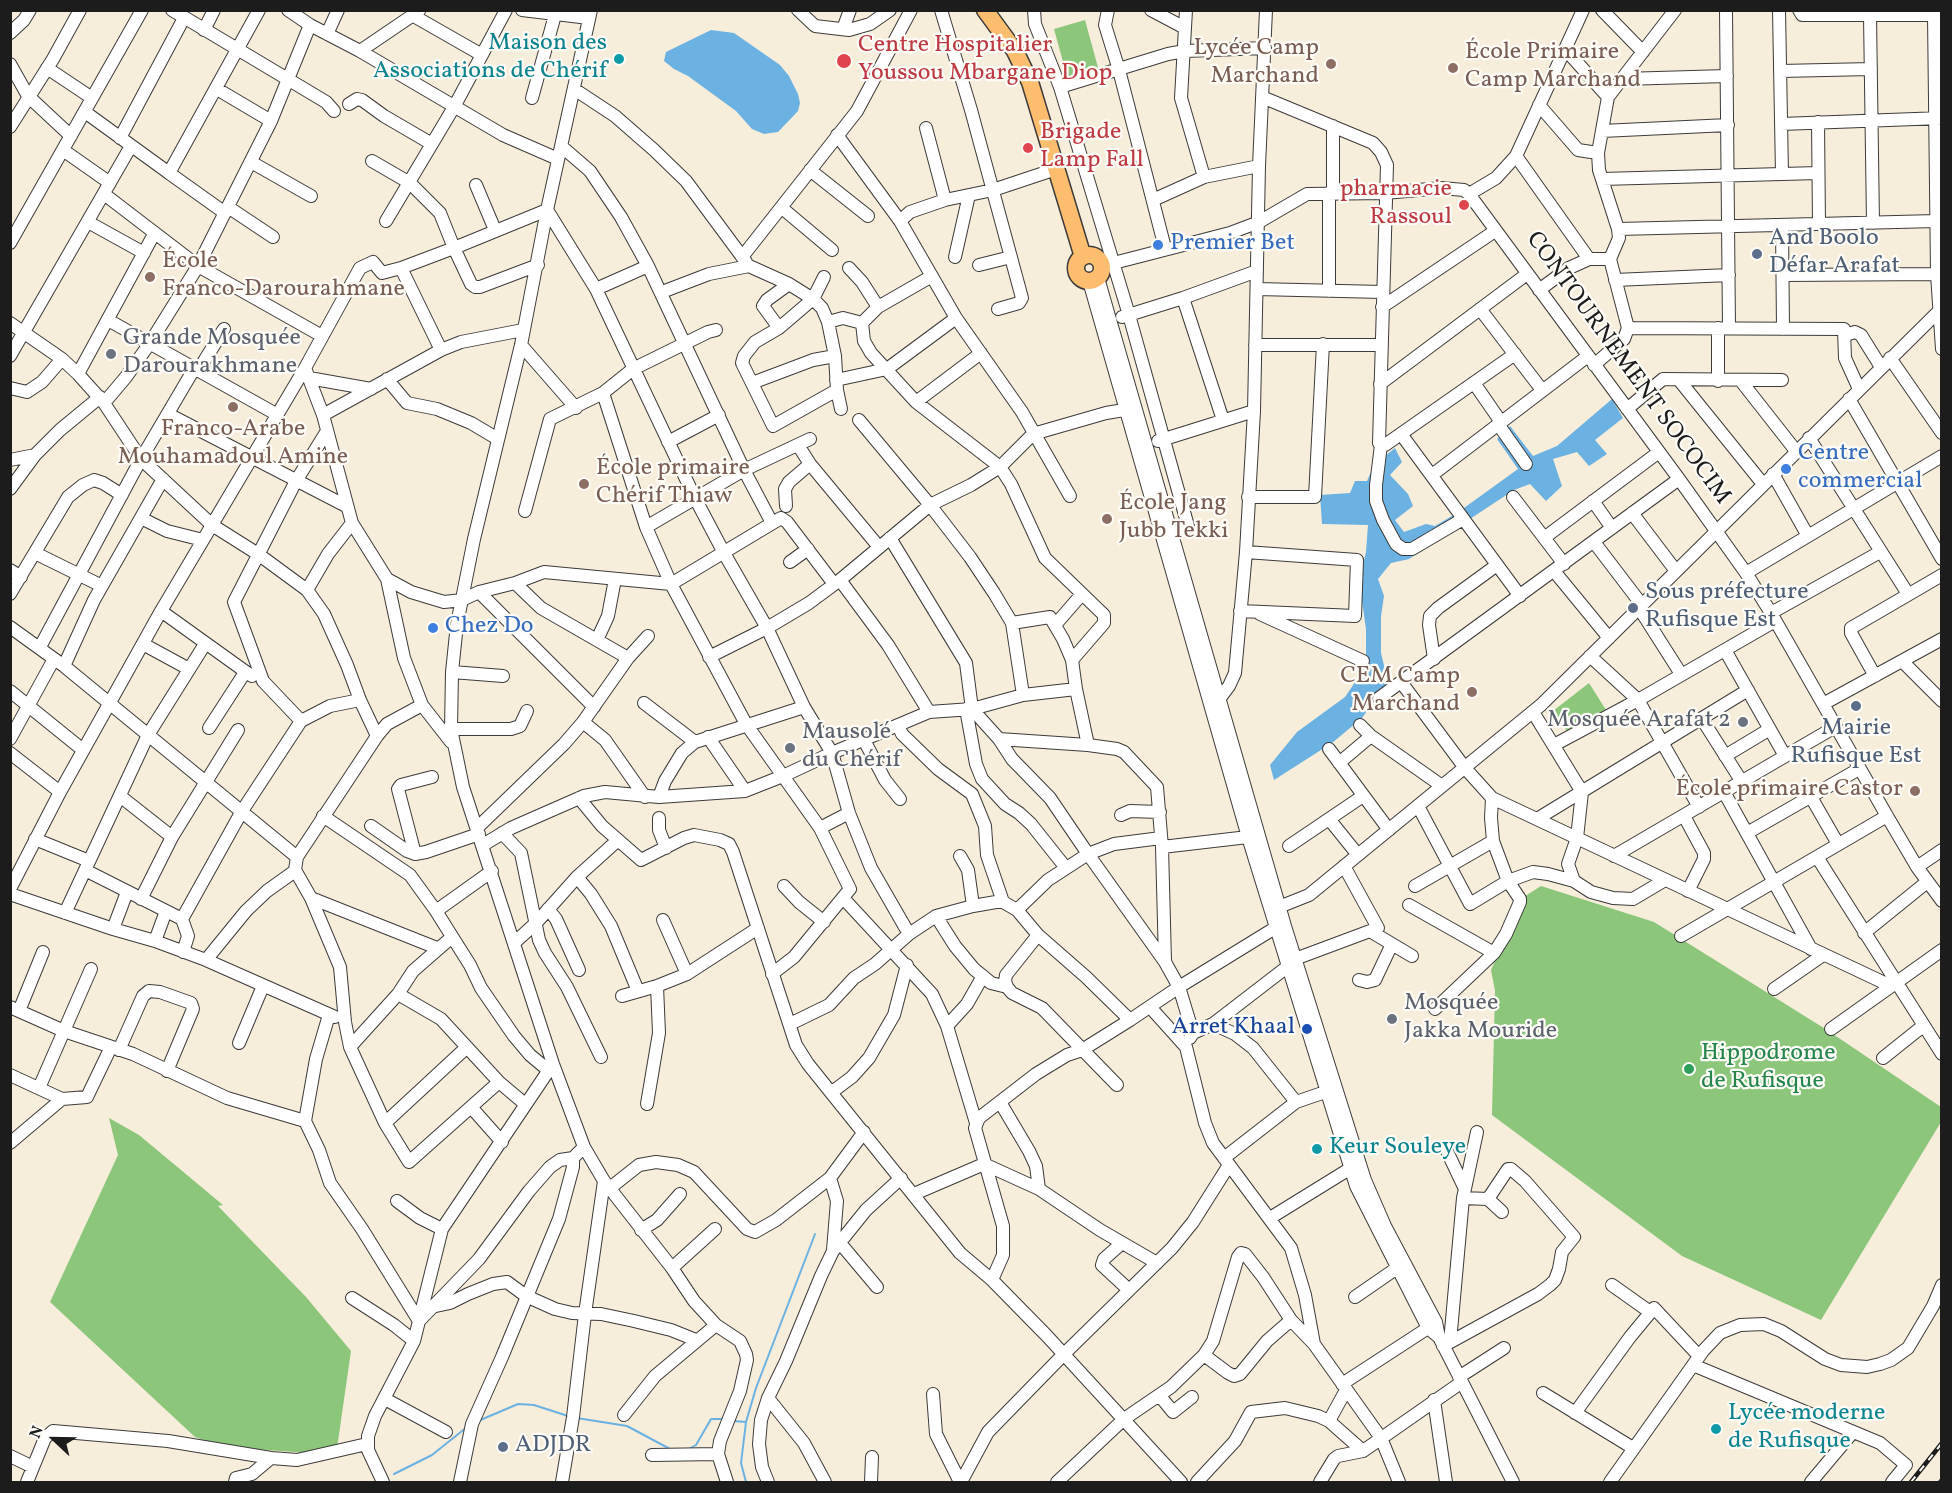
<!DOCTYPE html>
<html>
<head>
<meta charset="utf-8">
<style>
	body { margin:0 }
	#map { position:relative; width:1952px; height:1493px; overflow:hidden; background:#f6eddb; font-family:Vollkorn,serif }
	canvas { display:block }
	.frame { position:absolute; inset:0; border:12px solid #1c1c1c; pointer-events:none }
	.north { position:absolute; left:24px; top:1409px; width:60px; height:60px; -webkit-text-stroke:4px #fdfcf7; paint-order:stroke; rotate:292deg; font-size:16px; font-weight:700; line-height:24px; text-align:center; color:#1c1c1c }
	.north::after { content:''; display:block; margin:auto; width:21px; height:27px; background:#1c1c1c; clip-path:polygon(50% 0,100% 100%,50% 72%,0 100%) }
</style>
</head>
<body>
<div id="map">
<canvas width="1952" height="1493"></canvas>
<div class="frame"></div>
<div class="north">N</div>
</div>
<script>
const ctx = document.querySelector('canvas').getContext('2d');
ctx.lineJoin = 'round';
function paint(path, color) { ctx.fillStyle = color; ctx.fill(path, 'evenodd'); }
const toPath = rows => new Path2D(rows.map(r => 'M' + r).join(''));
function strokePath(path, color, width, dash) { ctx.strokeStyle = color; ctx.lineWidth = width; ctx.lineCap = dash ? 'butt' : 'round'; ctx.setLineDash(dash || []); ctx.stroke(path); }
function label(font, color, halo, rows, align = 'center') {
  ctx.font = font + ' Vollkorn,serif'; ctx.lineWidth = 4.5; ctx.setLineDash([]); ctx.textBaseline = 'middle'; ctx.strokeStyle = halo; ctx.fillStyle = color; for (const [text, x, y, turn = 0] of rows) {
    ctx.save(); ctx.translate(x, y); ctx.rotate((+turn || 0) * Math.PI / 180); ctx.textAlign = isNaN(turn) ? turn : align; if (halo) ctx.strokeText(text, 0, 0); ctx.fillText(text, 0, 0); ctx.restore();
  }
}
const green = toPath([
	[1085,20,1099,71,1068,80,1054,29],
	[1589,683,1606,710,1569,734,1553,711],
	[1541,886,1654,922,1827,1030,1941,1107,1941,1122,1821,1320,1682,1256,1492,1115,1495,991,1491,970,1522,898],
	[109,1118,139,1135,223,1205,218,1206,306,1297,351,1351,336,1455,225,1447,195,1437,50,1302,118,1155]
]);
const water = toPath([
	[711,30,734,33,780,65,789,76,798,94,800,103,798,111,778,132,764,134,752,129,736,111,688,76,674,69,664,61,666,52],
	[1612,399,1623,418,1595,440,1607,454,1589,466,1577,452,1553,459,1562,486,1546,501,1530,484,1514,490,1409,559,1391,563,1378,579,1384,596,1381,616,1381,653,1389,686,1378,695,1362,718,1332,743,1274,780,1270,765,1297,732,1345,697,1366,666,1366,629,1359,581,1366,552,1368,525,1322,524,1320,495,1350,493,1355,481,1367,481,1374,465,1395,448,1402,462,1390,475,1408,494,1413,506,1395,520,1404,532,1426,524,1435,526,1457,513,1518,469,1497,439,1510,426,1533,456,1557,446]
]);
const stream = toPath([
	[577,1418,627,1426,670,1449],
	[478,1421,518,1404,534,1405,568,1416],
	[733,1421,746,1422],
	[689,1449,696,1445,711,1419,725,1419],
	[394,1474,432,1455,467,1427],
	[746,1482,741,1463,746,1422,756,1388,815,1234]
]);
const minor = toPath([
	[172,10,326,102,334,111],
	[288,10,310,25,360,51,503,135,558,159],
	[522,10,589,18],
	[591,10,547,210,521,345,474,539,457,624,452,672,451,729,463,787,553,1064,584,1147,604,1181,672,1268,694,1301,716,1325,740,1341,746,1354,747,1360,740,1391,720,1441,718,1454,727,1482],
	[798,10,815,26,849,30,870,24,890,10],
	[941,10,971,110,1022,298,1019,303,998,309],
	[1034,10,1035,24,1060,87,1129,315,1188,526,1172,531],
	[1108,10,1105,25,1119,70,1165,248],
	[1151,10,1185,28],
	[1186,10,1181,98,1204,177],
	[1602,10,1643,52],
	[1726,10,1729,328],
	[1779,10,1782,174],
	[1799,10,1802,15,1940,15],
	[1931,10,1934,15,1937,274,1942,349],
	[412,15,482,55],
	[1870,15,1873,223],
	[843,29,850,10],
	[204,30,214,10],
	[10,33,24,20,30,10],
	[327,34,338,10],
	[1565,49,1608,97],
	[360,51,419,11],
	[10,64,28,96,71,136],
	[47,68,92,98],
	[1780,71,1871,69],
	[1622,79,1727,76],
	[1060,87,1168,54,1185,51,1265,48],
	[217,89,271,121],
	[574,89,615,116,654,150,686,181,746,262],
	[1262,97,1373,143,1381,152,1387,165,1379,443,1385,445,1515,354],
	[532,98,555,15],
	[349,104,357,99,362,100,384,116,432,144],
	[1539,105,1578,150,1598,153],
	[85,112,169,173],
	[1818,122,1819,224],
	[1781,124,1942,118],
	[10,127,53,59,80,10],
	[926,128,945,200],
	[1602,131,1728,125],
	[837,135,900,221],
	[120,138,184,18],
	[561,146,590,171,621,217,648,266,744,470,772,523],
	[63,150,110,183],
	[1516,156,1589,259],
	[372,161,410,183,440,213,454,248,471,284,475,287,480,287,538,265],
	[251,162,311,196],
	[1056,169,993,190,945,200,910,212,900,221,956,318,1022,412,1070,496],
	[810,170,868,216],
	[1602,179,1818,173],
	[476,185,495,230],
	[1333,193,1333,126],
	[104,194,198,266,322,336],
	[1469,194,1496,178,1516,156,1583,10],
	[1153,200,1204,177,1259,166],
	[228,207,273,237],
	[782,208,832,250],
	[225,213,169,173,259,10],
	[386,221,454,107,506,10],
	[88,222,144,253],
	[1782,225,1783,329],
	[1618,229,1936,221],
	[10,243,142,10],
	[742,257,857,111,911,10],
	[955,257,969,195],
	[979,265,1011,257],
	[1102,266,1230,233,1259,222,1307,194,1385,193,1441,188,1464,190,1469,194,1679,479,1746,573,1771,613,1887,816,1917,867,1942,901],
	[401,268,441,350],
	[849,268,862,282,878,307],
	[1783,275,1937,274],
	[824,277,813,299,779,328,755,342,744,356,742,363,773,426,837,390],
	[1098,278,1285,926,1365,1180,1385,1226,1436,1322,1439,1337,1513,1482],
	[1615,280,1729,275],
	[1089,281,1248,837,1356,1186,1428,1328,1439,1337],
	[596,289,648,266],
	[1257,289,1383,292],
	[1539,290,1569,268,1589,259,1610,259],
	[1329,291,1329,193],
	[662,292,709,274,749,266,789,284,813,299,822,308,828,322,835,356,837,390,841,409],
	[1183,298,1223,420],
	[1382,307,1495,231],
	[1480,309,1542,390],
	[1122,317,1183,298,1257,271],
	[108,320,276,414],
	[828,322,843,318,862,323,878,307,932,276],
	[10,323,62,359,78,374,104,403,141,459,212,525,258,554,307,590,324,614,347,665,360,700,377,736],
	[862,323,864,341,871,353,916,402,1000,467,1011,484,1045,558,1104,615,1104,623,1072,660],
	[779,328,763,306,767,300,789,284],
	[1628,328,1844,329,1845,358,1859,389],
	[1845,335,1855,332,1861,335,1881,367],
	[521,345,576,408],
	[1255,345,1382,345],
	[10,356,131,146],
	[1890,358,1942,433],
	[1594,365,1624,339,1628,328,1610,259,1619,238,1618,229,1599,170,1598,153,1608,97,1675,10],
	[305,368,323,415,352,523,387,579,404,658,422,705,451,742],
	[198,371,224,329],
	[78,374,154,234],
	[309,378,371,389],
	[387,379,407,403,437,409,471,423,498,439],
	[836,380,887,369,956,318],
	[1679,380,1763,484],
	[1718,381,1718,328],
	[1741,381,1796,451],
	[752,383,813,360,835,356],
	[1474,383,1501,422],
	[1380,384,1527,274],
	[10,388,27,392,42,382,62,359],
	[603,393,646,527,671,584,746,724,820,828,850,889,794,957,772,974],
	[1849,399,1942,559],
	[916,402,981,353],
	[104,403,126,377,150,343,198,266,271,121,310,25],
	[1627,409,1663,379,1782,380],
	[168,414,346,506],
	[323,415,441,350,461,342,523,330],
	[859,420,930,505,970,557,994,593,1012,623,1023,695],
	[1498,424,1526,464],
	[1401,434,1520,596],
	[1809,438,1908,594],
	[1158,441,1254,411],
	[668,442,719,415],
	[798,445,810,464,879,547],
	[1381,445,1376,485,1376,501,1383,520,1396,544,1403,549,1412,549,1463,519],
	[10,460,35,455,60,430,100,397],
	[1773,474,1808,536],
	[1432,475,1588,356],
	[10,489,35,455],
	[1248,497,1315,497,1323,344],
	[1513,497,1564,564],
	[1593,501,1612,528],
	[786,506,785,489,789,482,810,464],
	[525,511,550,419,603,393,633,369,708,332,716,330],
	[1632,513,1676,571],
	[141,518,167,531,203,540],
	[646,527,744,470,810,439],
	[890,538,966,663,972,709,999,739,1012,759,1050,798,1088,854,1165,962,1179,987,1193,1033],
	[1544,538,1659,452],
	[1594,542,1642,605],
	[35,553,102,586],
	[790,562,808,549],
	[10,570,21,577],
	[1554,571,1609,638],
	[1746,573,1942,456],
	[387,579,411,592,444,602,462,600,479,592,515,583,544,572,671,584,781,518,787,522,834,584],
	[840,580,888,645,929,712],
	[515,583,541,608,628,658],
	[307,590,328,554,352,523],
	[479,592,594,707],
	[10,594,68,497,83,485,94,480,103,483,122,495],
	[1639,608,1681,674],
	[161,611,246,672],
	[1240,611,1355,616,1357,560,1246,552],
	[1771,613,1880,552],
	[1260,614,1363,661],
	[1012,623,1050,617,1063,639,1072,660,1076,689,1088,745],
	[1055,625,1082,594],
	[10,627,64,666,297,857],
	[597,640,608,616,615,579],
	[143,644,189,669],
	[40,647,141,459,194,369],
	[1725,650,1785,756],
	[1590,656,1638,700,1699,807],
	[709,657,767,628,809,603,840,580,930,505,971,485,1000,467,1033,434,1106,413,1124,410],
	[1434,659,1429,625,1430,616,1438,608,1497,565],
	[1902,661,1942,701],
	[64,666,94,600,163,479],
	[452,672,503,676],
	[1875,676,1851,633,1851,628,1942,575],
	[1401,682,1465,768,1492,798,1891,986],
	[10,691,83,750],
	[1220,698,1229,686,1235,673,1246,552,1254,411,1259,166,1266,10],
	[1379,698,1679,479],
	[644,703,695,742],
	[1823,704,1942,639],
	[422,705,387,724,377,736,297,857,295,870,311,898,340,967,345,1022,350,1047,385,1123,409,1162,499,1082],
	[966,709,976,764,982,779,1005,804,1019,813,1031,824,1066,868],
	[1533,712,1582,792,1577,838,1568,864,1574,881],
	[1702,719,1742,782],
	[301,721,263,681,234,602,296,481,327,431],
	[583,722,605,740,645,797],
	[898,725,902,734,938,769,972,794,985,826,987,855,1003,902],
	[1360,725,1371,736,1442,786],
	[209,728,242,677,246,672,252,676],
	[451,729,511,729,520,726,527,711],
	[708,737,745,791],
	[10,739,54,659],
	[999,739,1088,745,1117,749,1124,752,1157,787,1162,847,1165,961],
	[864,740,885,780,900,799],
	[1554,745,1638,700,1775,621],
	[1329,749,1389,830],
	[10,753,60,792],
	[1725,756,1770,729],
	[1339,763,1371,736],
	[432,777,401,785,398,789,415,854,426,852,479,834],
	[1724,792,1811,949],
	[120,796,172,837],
	[659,797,665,781,682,753,695,742,804,707],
	[1811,797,1838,844],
	[579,798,602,826,641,860,684,838,694,835,720,840,729,844,733,852,796,1045,808,1064,960,1253,992,1280,1047,1336,1181,1482],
	[1418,806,1470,904,1508,881,1533,872,1548,874,1574,881,1591,892,1613,898,1633,899,1665,880],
	[1121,815,1130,811,1160,812],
	[323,816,410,875,436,911,470,965,481,988,514,1036,530,1055,548,1070],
	[1684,816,1704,853,1704,859,1688,891],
	[659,818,659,830,666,848],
	[1329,819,1358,855],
	[1537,819,1748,690],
	[371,826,407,851,415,854],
	[477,828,564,744,583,722,628,658,648,636],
	[820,828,849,813],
	[502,833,521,853,539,940,545,953,567,987,601,1057],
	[1747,833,1859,769],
	[35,839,89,861],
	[483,845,511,828,584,796,605,792,659,797,745,791,783,776,832,753,929,712,972,709,1023,695,1076,689],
	[1289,846,1363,796],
	[1162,847,1248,837],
	[960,856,968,870,973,906],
	[1614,856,1835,727],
	[1817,857,1942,1054],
	[1917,867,1942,850],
	[85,870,182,919,188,936,183,952],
	[577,877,591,894,611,926,638,991],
	[784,886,799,902,824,922],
	[1415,886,1493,841],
	[10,889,60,792,161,611,305,368,360,268,373,262,382,273,401,268,454,248,547,210,596,289,695,498,724,553,767,628,804,707,832,753,849,813,871,868,909,934],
	[10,894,113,929,155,941,206,960,335,1017],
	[311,898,437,948],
	[141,899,172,837,238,730],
	[844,899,932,994,947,1026,976,1123],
	[1409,905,1494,953],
	[548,909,556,919,579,970],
	[1274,909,1309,895,1541,705,1942,308],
	[1017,910,1048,880,1088,854,1114,844,1161,838],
	[436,911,492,871],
	[65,913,148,735,205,644],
	[936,916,955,946,974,969,991,983,1007,987],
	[182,919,242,811,301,721,330,706,360,700],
	[663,920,687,974],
	[113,929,127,892],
	[1370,931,1412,956],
	[1864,933,1927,882],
	[1038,935,1006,975,1005,981,1007,987,1012,993,1042,1008,1117,1085],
	[1681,936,1887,816],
	[155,941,166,911],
	[514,943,536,923,577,877,618,840],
	[1295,959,1378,928,1344,866],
	[206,960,246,911,267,891,295,871],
	[1359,980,1367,982,1375,980,1392,944],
	[1774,989,1823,955],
	[398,994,441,1019,499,1082,525,1104],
	[622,996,657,986,687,974,758,928],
	[10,1007,64,1031,133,1054,227,1098,305,1121],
	[1150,1007,1186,1047,1205,1123,1213,1143,1291,1248,1305,1295,1314,1344,1381,1438,1399,1482],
	[1435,1009,1494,953,1506,934,1520,902,1520,899,1508,881,1493,841,1491,818,1492,798],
	[19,1011,43,952],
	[329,1015,316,1059,305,1121,319,1150,330,1183,362,1229,419,1321,479,1259,529,1191,550,1167,560,1160,573,1158,584,1147],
	[790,1024,829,1005,854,978,875,964,909,934,936,916,973,906,996,902,1003,902,1017,910,1038,935,1086,977,1130,1020],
	[1213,1024,1235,1034,1253,1048,1296,1102],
	[947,1026,967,1004,983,976],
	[1831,1029,1942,950],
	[1190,1038,1193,1033,1213,1024,1287,967],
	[239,1043,263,986],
	[350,1047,398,994,413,971,452,937],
	[119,1050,143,996,149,991,160,992,191,1003,193,1009,167,1071],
	[1883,1058,1923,1026],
	[10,1075,62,1099],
	[39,1088,91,969],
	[832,1092,852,1077,869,1058,894,1015,907,965],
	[1000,1102,1029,1151,1036,1166,1039,1189],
	[647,1104,659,1033,657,986],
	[471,1107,502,1142],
	[385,1123,467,1047],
	[10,1143,62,1099,87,1097,111,1047],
	[1445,1147,1464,1187],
	[1224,1158,1296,1102,1334,1089],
	[610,1188,639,1165,656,1162,678,1165,694,1172,747,1229,755,1232,776,1220,830,1178],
	[914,1194,984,1164,1039,1189,1100,1230,1157,1263],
	[1488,1199,1502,1212],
	[397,1201,420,1218,442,1229],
	[1270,1218,1351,1168],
	[641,1230,657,1220,680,1194],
	[840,1243,877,1287],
	[1122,1243,1104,1259,1102,1265,1129,1290],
	[833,1250,837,1201,830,1178,864,1132],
	[672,1268,715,1229],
	[992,1280,1003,1255,1003,1226,975,1128,979,1118,1036,1074,1067,1055,1082,1050,1130,1020,1179,987,1275,928],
	[1612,1285,1650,1312],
	[1355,1297,1397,1268],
	[352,1298,394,1325,414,1341],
	[436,1306,450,1303,468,1294,493,1284,507,1282,526,1296,555,1309,572,1313,601,1314,634,1321,671,1330,696,1340],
	[1450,1342,1463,1198,1477,1132],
	[1443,1346,1538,1294,1550,1285,1555,1280,1559,1269,1562,1252,1574,1237,1525,1181,1511,1169,1508,1169,1488,1199,1463,1198],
	[1204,1355,1228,1373,1234,1376,1240,1374,1267,1341,1291,1320,1314,1344],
	[1693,1365,1880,1443,1906,1465,1892,1482],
	[1459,1377,1504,1348],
	[1342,1384,1428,1328],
	[1543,1393,1633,1448],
	[933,1394,936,1434,960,1482],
	[1160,1396,1173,1412,1192,1397],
	[768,1398,804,1443,825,1482],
	[385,1399,446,1432],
	[1434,1400,1446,1482],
	[1575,1413,1630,1337,1654,1308,1699,1356],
	[624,1415,655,1376,716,1325],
	[1329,1421,1346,1390],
	[652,1455,718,1454],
	[10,1456,33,1467],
	[27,1482,45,1438,53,1431,168,1441,271,1458],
	[235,1482,236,1478,252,1474,271,1458,297,1460,367,1444],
	[383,1482,368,1450,368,1436,375,1416,414,1341,442,1229,553,1064],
	[460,1482,472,1424,502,1357,559,1219,573,1167,573,1158],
	[562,1482,573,1417,585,1314,604,1181],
	[768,1482,762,1467,759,1444,761,1420,768,1398,786,1361,821,1276,833,1251,866,1210,901,1178],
	[871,1482,872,1457],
	[961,1482,988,1432,1064,1354,1172,1248,1193,1222,1229,1165],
	[1057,1482,1124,1419,1171,1387,1204,1355,1213,1341,1238,1257,1241,1253,1245,1254,1263,1277,1291,1320],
	[1197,1482,1235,1441,1251,1412,1285,1408,1318,1416,1329,1421,1363,1451],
	[1320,1482,1334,1459,1338,1456,1363,1451,1462,1382],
	[1610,1482,1703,1351,1720,1333,1740,1325,1764,1324,1781,1331,1825,1359,1841,1365,1867,1367,1880,1364,1891,1360,1908,1348,1933,1306,1942,1285],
	[1811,1482,1853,1432]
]);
const major = toPath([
	[985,10,1015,51,1030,82,1083,257],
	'1076 268a13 13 0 1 1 26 0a13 13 0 1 1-26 0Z'
]);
const rail = toPath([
	[1911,1482,1942,1443],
	[1940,1482,1942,1480]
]);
const markers = [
	[619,59,6,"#0f9aa8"],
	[844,61,8,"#e0444e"],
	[1331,64,6,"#8d6e63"],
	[1453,68,6,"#8d6e63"],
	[1028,148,6,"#e0444e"],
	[1464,205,6,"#e0444e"],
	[1158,245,6,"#3f7fe0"],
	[1757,254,6,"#5c6f8a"],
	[150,277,6,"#8d6e63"],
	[111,354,6,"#6b7280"],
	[233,407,6,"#8d6e63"],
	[1786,469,6,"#3f7fe0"],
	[584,484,6,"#8d6e63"],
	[1107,519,6,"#8d6e63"],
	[1633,608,6,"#5c6f8a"],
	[433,628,6,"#3f7fe0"],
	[1472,692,6,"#8d6e63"],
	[1856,706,6,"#5c6f8a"],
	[1743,722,6,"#6b7280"],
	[790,748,6,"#6b7280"],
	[1915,791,6,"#8d6e63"],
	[1392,1019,6,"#6b7280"],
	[1307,1029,6,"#1a4fb4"],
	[1689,1069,6,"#2e9e5b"],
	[1317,1149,6,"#0f9aa8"],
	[1716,1429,6,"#0f9aa8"],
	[503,1447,6,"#5c6f8a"]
];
const cultureNames = [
	["Maison des",607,45,"right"],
	["Associations de Chérif",607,73,"right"],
	["Keur Souleye",1329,1149],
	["Lycée moderne",1728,1415],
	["de Rufisque",1728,1443]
];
const healthNames = [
	["Centre Hospitalier",858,47],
	["Youssou Mbargane Diop",858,75],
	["Brigade",1040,134],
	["Lamp Fall",1040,162],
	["pharmacie",1452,191,"right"],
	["Rassoul",1452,219,"right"]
];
const educationNames = [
	["Lycée Camp",1319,50,"right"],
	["Marchand",1319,78,"right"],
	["École Primaire",1465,54],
	["Camp Marchand",1465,82],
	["École",162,263],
	["Franco-Darourahmane",162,291],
	["Franco-Arabe",233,431,"center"],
	["Mouhamadoul Amine",233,459,"center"],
	["École primaire",596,470],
	["Chérif Thiaw",596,498],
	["École Jang",1119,505],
	["Jubb Tekki",1119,533],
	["CEM Camp",1460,678,"right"],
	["Marchand",1460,706,"right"],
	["École primaire Castor",1903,791,"right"]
];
const serviceNames = [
	["And Boolo",1769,240],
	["Défar Arafat",1769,268],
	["Sous préfecture",1645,594],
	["Rufisque Est",1645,622],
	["Mairie",1856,730,"center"],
	["Rufisque Est",1856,758,"center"],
	["ADJDR",515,1447]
];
const shopNames = [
	["Premier Bet",1170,245],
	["Centre",1798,455],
	["commercial",1798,483],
	["Chez Do",445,628]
];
const worshipNames = [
	["Grande Mosquée",123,340],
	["Darourakhmane",123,368],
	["Mosquée Arafat 2",1731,722,"right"],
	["Mausolé",802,734],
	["du Chérif",802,762],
	["Mosquée",1404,1005],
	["Jakka Mouride",1404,1033]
];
const streetNames = [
	["CONTOURNEMENT SOCOCIM",1627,369,54]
];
const transitNames = [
	["Arret Khaal",1295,1029]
];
const leisureNames = [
	["Hippodrome",1701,1055],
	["de Rufisque",1701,1083]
];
paint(green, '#8bc67b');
paint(water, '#6bb2e2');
strokePath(stream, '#6bb2e2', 2);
strokePath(minor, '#3d3b39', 14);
strokePath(major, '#3d3b39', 19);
strokePath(minor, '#fff', 12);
strokePath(major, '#fcbd6f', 16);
strokePath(rail, '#1c1c1c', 4.5);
strokePath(rail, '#fdfcf7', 2, [7]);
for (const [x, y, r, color] of markers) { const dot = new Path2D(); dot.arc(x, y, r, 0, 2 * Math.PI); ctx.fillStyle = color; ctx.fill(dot); strokePath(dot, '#fdfcf7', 2); }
label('24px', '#0d838f', '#fdfcf7', cultureNames, 'left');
label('24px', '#be3a42', '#fdfcf7', healthNames, 'left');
label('24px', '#785e54', '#fdfcf7', educationNames, 'left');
label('24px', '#4e5e75', '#fdfcf7', serviceNames, 'left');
label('24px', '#366cbe', '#fdfcf7', shopNames, 'left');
label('24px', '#5b616d', '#fdfcf7', worshipNames, 'left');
label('24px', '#1c1c1c', '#fdfcf7', streetNames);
label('24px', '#164399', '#fdfcf7', transitNames, 'right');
label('24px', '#27864d', '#fdfcf7', leisureNames, 'left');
</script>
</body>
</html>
